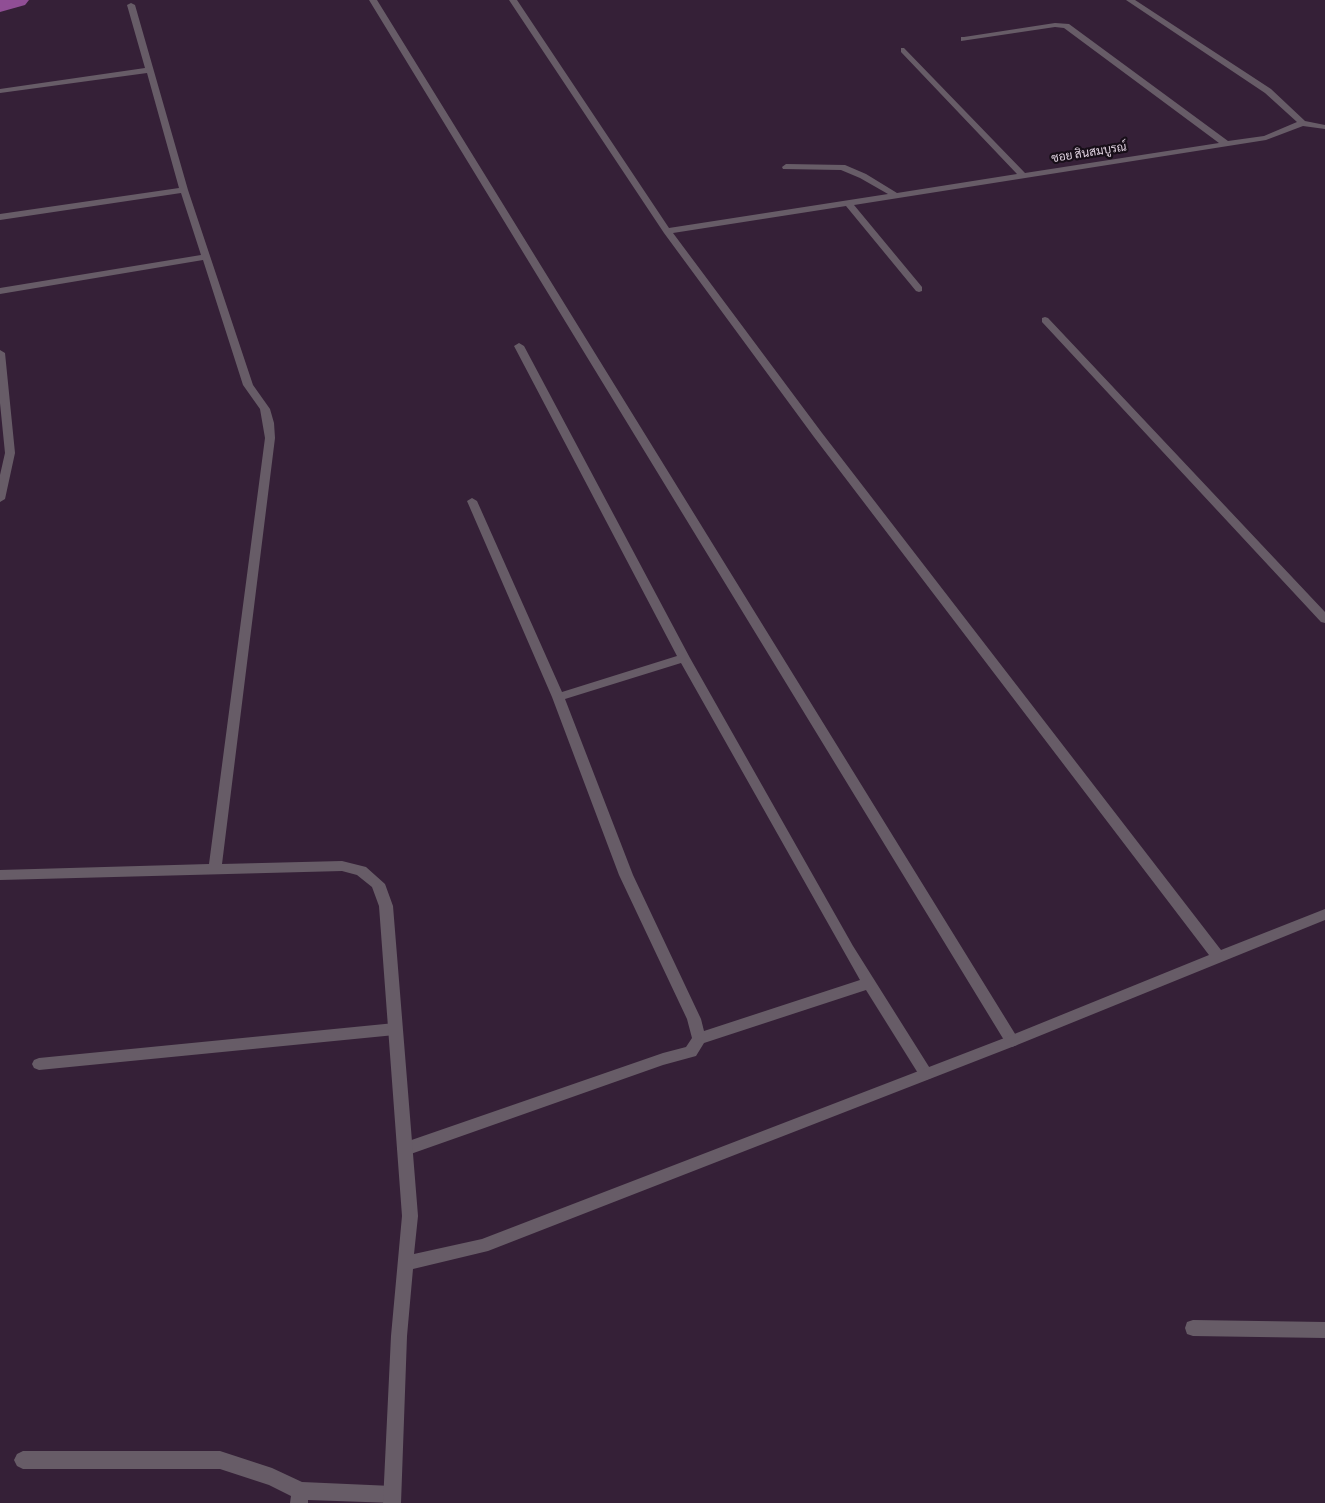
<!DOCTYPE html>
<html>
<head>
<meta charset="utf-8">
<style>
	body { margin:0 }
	canvas { display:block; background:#352037 }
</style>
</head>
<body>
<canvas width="1325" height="1503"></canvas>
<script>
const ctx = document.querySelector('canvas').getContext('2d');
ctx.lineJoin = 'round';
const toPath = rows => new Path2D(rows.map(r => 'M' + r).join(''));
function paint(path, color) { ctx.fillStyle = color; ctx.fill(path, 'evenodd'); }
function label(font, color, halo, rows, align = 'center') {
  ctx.font = font + ' Manrope,Sarabun,sans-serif'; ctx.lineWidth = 4.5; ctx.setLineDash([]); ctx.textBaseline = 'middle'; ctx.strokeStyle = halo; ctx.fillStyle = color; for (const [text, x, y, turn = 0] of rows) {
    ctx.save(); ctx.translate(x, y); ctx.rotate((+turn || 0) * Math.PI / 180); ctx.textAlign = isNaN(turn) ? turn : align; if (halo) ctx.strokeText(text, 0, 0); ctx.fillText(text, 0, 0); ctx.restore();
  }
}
const canal = toPath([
	[0,0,29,0,25,5,0,12,0,0]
]);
const service = toPath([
	[369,0,377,0,1017,1037,1019,1041,1017,1045,1012,1047,1007,1045,369,0],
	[1045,317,1048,318,1325,612,1325,623,1321,622,1042,322,1042,318,1045,317],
	[519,343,524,346,690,658,853,946,931,1070,933,1074,931,1078,926,1080,921,1078,866,990,704,1043,696,1056,663,1065,405,1156,400,1154,397,1149,400,1144,663,1053,686,1047,692,1038,687,1019,619,875,552,697,467,501,472,498,477,501,562,692,677,656,514,346,519,343],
	[681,663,860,980,704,1031,701,1019,633,875,565,699,681,663],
	[395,1023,400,1025,402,1029,400,1033,395,1035,39,1070,34,1068,32,1064,34,1060,39,1058,395,1023],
	[23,1451,220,1451,272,1468,302,1482,392,1486,398,1489,401,1495,398,1501,394,1503,308,1500,308,1503,290,1503,291,1496,269,1485,220,1469,23,1469,17,1466,14,1460,17,1454,23,1451]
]);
const minor = toPath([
	[509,0,517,0,669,228,888,194,860,178,841,170,783,169,782,167,786,164,845,165,866,174,897,193,1017,174,901,52,901,48,904,48,1025,173,1219,143,1064,28,1055,27,961,41,961,37,964,37,1055,23,1069,24,1228,141,1264,136,1297,122,1265,93,1126,0,1135,0,1271,89,1305,121,1325,125,1325,129,1303,126,1266,140,854,205,922,287,922,291,919,292,916,291,846,206,673,233,822,433,1221,950,1325,909,1325,920,1017,1045,488,1251,413,1269,407,1336,401,1503,383,1503,391,1336,402,1216,379,906,372,887,357,875,342,871,0,880,0,870,209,864,265,438,260,409,243,385,203,260,0,294,0,288,201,255,181,193,0,220,0,214,179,188,147,73,0,93,0,89,145,68,127,5,131,3,135,5,188,190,253,385,270,409,274,423,275,438,222,864,342,861,366,867,385,884,393,906,418,1216,414,1254,482,1239,1007,1037,1209,955,814,437,664,233,509,0],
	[0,350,5,353,15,453,5,499,0,502,0,475,5,453,0,403,0,350],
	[1193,1320,1325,1322,1325,1338,1193,1336,1187,1334,1185,1328,1187,1322,1193,1320]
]);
const farStreetnames = [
	["ซอย สินสมบูรณ์",1089,153,-9]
];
paint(canal, '#904e95');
paint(service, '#675c67');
paint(minor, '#675c67');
label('12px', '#ded0de', '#170e18', farStreetnames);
</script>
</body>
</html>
